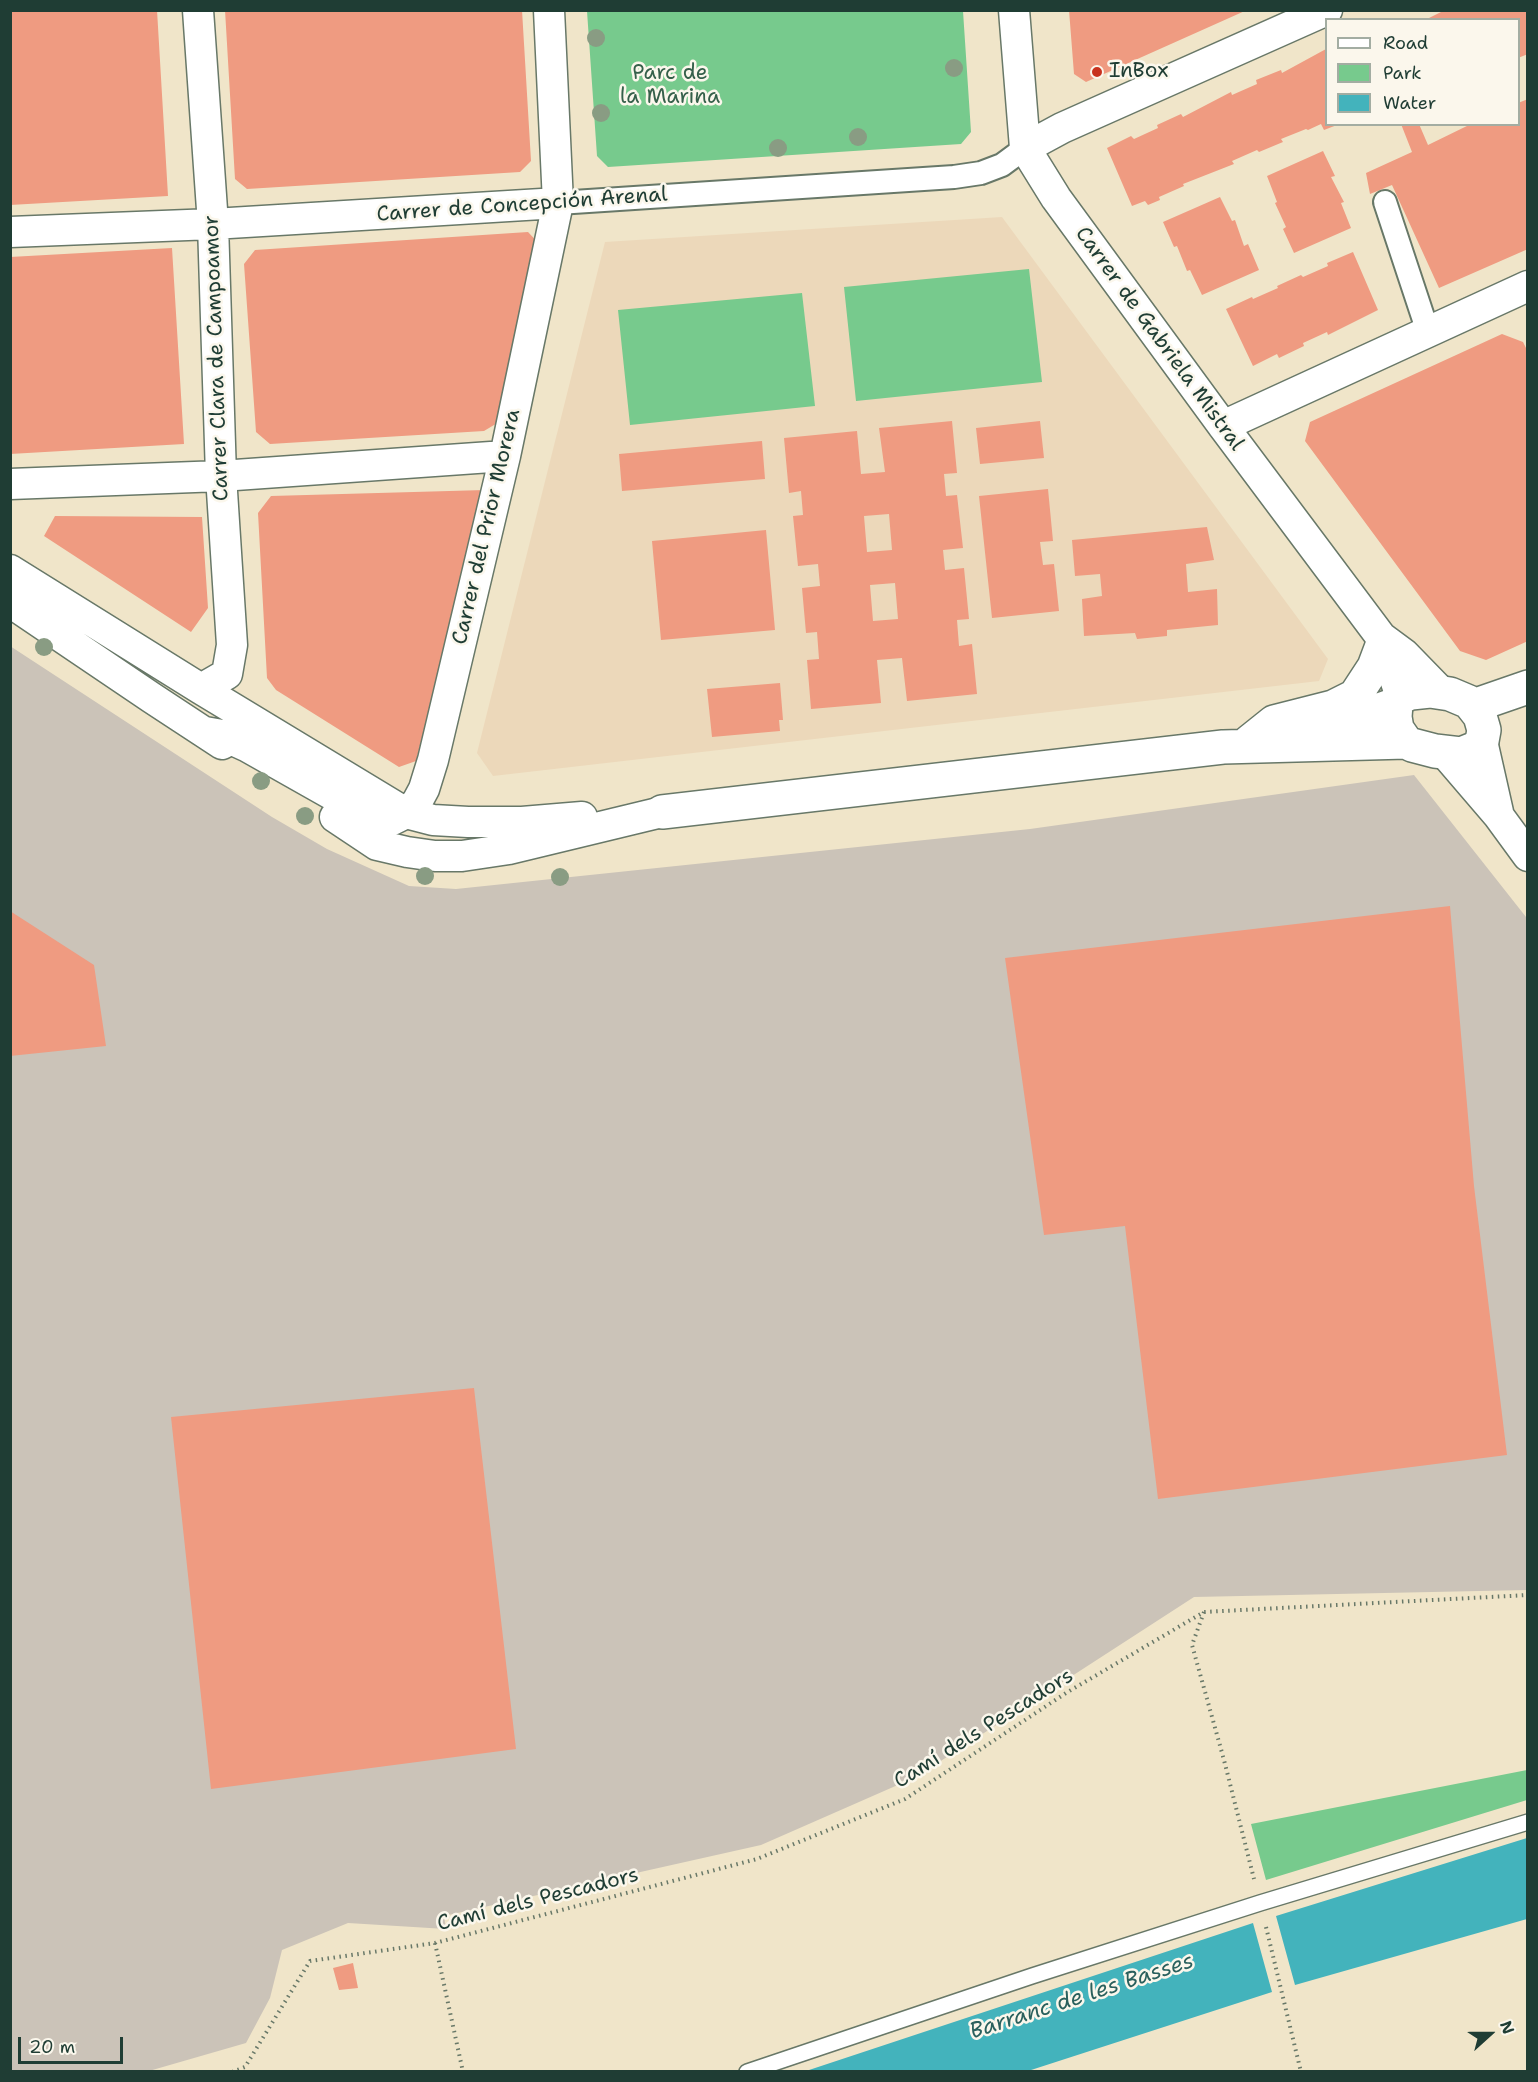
<!DOCTYPE html>
<html>
<head>
<meta charset="utf-8">
<style>
	body { margin:0 }
	#map { position:relative; width:1538px; height:2082px; overflow:hidden; background:#f0e5c9; font-family:"Shantell Sans",sans-serif }
	canvas { display:block }
	.frame { position:absolute; inset:0; border:12px solid #1f3d34; pointer-events:none }
	.legend { position:absolute; left:1325px; top:18px; width:195px; height:108px; box-sizing:border-box; background:#fbf7ec; border:2px solid #a3ada2; margin:0; padding:8px 10px; list-style:none; font-size:18px; color:#1f3d34 }
	.legend li { display:flex; align-items:center; gap:12px; height:30px }
	.legend b { width:30px; border:2px solid #a3ada2 }
	.north { position:absolute; left:1460px; top:2004px; width:60px; height:60px; -webkit-text-stroke:4px #fbf7ec; paint-order:stroke; rotate:69deg; font-size:16px; font-weight:700; line-height:24px; text-align:center; color:#1f3d34 }
	.north::after { content:''; display:block; margin:auto; width:21px; height:27px; background:#1f3d34; clip-path:polygon(50% 0,100% 100%,50% 72%,0 100%) }
	.scale { position:absolute; left:18px; top:2037px; width:105px; height:27px; box-sizing:border-box; border:3px solid #1f3d34; border-top:0; padding-left:8px; font-size:18px; line-height:21px; white-space:nowrap; color:#1f3d34; -webkit-text-stroke:4px #fbf7ec; paint-order:stroke }
</style>
</head>
<body>
<div id="map">
<canvas width="1538" height="2082"></canvas>
<div class="frame"></div>
<ul class="legend">
<li><b style="height:8px;background:#fff"></b>Road</li>
<li><b style="height:16px;background:#77ca8d"></b>Park</li>
<li><b style="height:16px;background:#43b3bc"></b>Water</li>
</ul>
<div class="north">N</div>
<div class="scale">20 m</div>
</div>
<script>
const ctx = document.querySelector('canvas').getContext('2d');
ctx.lineJoin = 'round';
function paint(path, color) { ctx.fillStyle = color; ctx.fill(path, 'evenodd'); }
const toPath = rows => new Path2D(rows.map(r => 'M' + r).join(''));
function strokePath(path, color, width, dash) { ctx.strokeStyle = color; ctx.lineWidth = width; ctx.lineCap = dash ? 'butt' : 'round'; ctx.setLineDash(dash || []); ctx.stroke(path); }
function label(font, color, halo, rows, align = 'center') {
  ctx.font = font + ' "Shantell Sans",sans-serif'; ctx.lineWidth = 5; ctx.setLineDash([]); ctx.textBaseline = 'middle'; ctx.strokeStyle = halo; ctx.fillStyle = color; for (const [text, x, y, turn = 0] of rows) {
    ctx.save(); ctx.translate(x, y); ctx.rotate((+turn || 0) * Math.PI / 180); ctx.textAlign = isNaN(turn) ? turn : align; if (halo) ctx.strokeText(text, 0, 0); ctx.fillText(text, 0, 0); ctx.restore();
  }
}
const built = toPath([
	[1002,217,1328,659,1319,681,493,776,477,753,605,242]
]);
const industrial = toPath([
	[10,646,272,817,327,849,409,886,456,889,1030,829,1414,775,1526,917,1527,924,1527,1590,1194,1597,916,1777,761,1845,444,1916,446,1929,348,1923,282,1950,270,1998,246,2043,149,2071,11,2071]
]);
const green = toPath([
	[587,11,963,11,971,132,961,144,608,167,597,156],
	[1029,269,1042,382,856,401,844,287],
	[802,293,815,406,630,425,618,310],
	[1527,1770,1527,1800,1266,1880,1251,1824]
]);
const water = toPath([
	[1527,1838,1527,1919,1295,1985,1276,1916],
	[1253,1923,1272,1992,1028,2071,806,2071]
]);
const building = toPath([
	[10,10,157,10,168,196,10,205],
	[225,10,522,10,531,161,520,172,247,189,235,179],
	[1069,10,1247,10,1086,82,1074,74],
	[1445,10,1528,10,1528,54,1518,58,1518,20,1425,20],
	[1326,49,1326,124,1337,125,1324,130,1321,124,1308,130,1306,129,1281,139,1283,142,1259,152,1257,150,1232,161,1234,164,1183,184,1184,186,1159,197,1160,200,1148,205,1145,201,1132,206,1107,148,1131,136,1134,139,1158,128,1157,125,1181,114,1183,117,1231,92,1232,95,1257,84,1256,80,1281,70,1282,73],
	[1528,99,1528,249,1439,288,1392,185,1370,194,1366,173,1412,152,1401,124,1419,124,1428,145,1471,124,1518,124,1518,103],
	[1323,151,1335,176,1331,177,1344,202,1341,203,1351,228,1294,253,1283,229,1286,227,1275,203,1277,202,1267,176],
	[1220,197,1232,221,1235,220,1244,246,1248,244,1259,270,1202,295,1190,270,1187,271,1177,246,1174,247,1163,222],
	[528,232,544,249,504,419,484,431,270,444,256,432,244,264,255,250],
	[172,248,184,444,10,454,10,257],
	[1353,252,1378,310,1328,335,1327,332,1303,343,1304,346,1279,358,1277,354,1253,366,1226,309,1252,297,1253,299,1278,288,1277,286,1301,275,1303,277,1328,266,1327,263],
	[1502,334,1523,342,1528,352,1528,641,1486,660,1460,651,1305,441,1310,422],
	[952,421,957,473,944,474,946,496,957,495,963,548,943,550,945,570,964,568,969,619,957,620,959,646,972,644,977,694,907,701,902,658,877,660,881,703,811,709,807,660,819,659,817,632,806,633,802,588,820,586,818,564,798,566,793,516,803,515,801,491,789,493,784,438,857,431,861,474,885,472,879,428],
	[889,514,892,550,867,552,864,516],
	[895,583,898,619,873,621,870,585],
	[1040,421,1044,458,980,464,976,428],
	[762,441,765,479,622,491,619,454],
	[1048,489,1053,541,1040,542,1043,565,1054,564,1059,611,992,618,979,496],
	[485,490,416,761,399,767,276,690,267,678,258,513,271,496],
	[55,516,202,517,208,608,191,632,44,536],
	[1207,527,1214,560,1186,564,1188,592,1217,589,1218,625,1167,630,1167,636,1137,639,1135,633,1084,636,1082,599,1102,596,1100,574,1075,576,1072,540],
	[766,530,775,630,661,640,652,541],
	[780,683,783,720,779,720,780,731,712,737,707,689],
	[1450,906,1474,1186,1507,1455,1158,1499,1125,1226,1044,1235,1005,958],
	[10,911,94,965,106,1046,10,1056],
	[474,1388,516,1749,211,1789,171,1417],
	[353,1963,358,1988,339,1990,333,1968]
]);
const path = toPath([
	[1204,1612,1192,1645,1224,1760,1254,1879],
	[1266,1927,1301,2072],
	[435,1943,463,2072],
	[232,2072,245,2067,310,1961,435,1943,757,1859,905,1799,1066,1693,1204,1612,1528,1595]
]);
const service = toPath([
	[747,2072,1032,1976,1260,1903,1528,1822]
]);
const pedestrian = toPath([
	[1385,202,1428,332],
	[558,203,954,177,981,173,1002,165,1025,148]
]);
const minor = toPath([
	[198,10,213,224,221,476,232,645,227,674,201,689],
	[1014,10,1025,148,1056,198,1223,426,1381,637,1404,654,1442,693],
	[1025,148,1062,128,1327,10],
	[10,232,213,224,558,203],
	[1223,426,1528,286],
	[10,484,221,476,505,456],
	[10,570,201,689,406,813,433,820,468,822,522,822,582,817],
	[10,602,152,698,222,744],
	[1381,637,1401,697],
	[205,732,222,735,246,746,377,820,392,820,406,813,417,802,424,789,433,760,505,456,558,203,549,10],
	[1482,741,1498,812],
	[1444,752,1498,815,1528,856],
	[335,817,377,845,407,852,435,856,462,856,509,849,662,812]
]);
const tertiary = toPath([
	[1473,706,1528,687],
	[1307,728,1357,718,1396,704,1401,697,1411,693,1430,691,1450,694,1469,702,1480,716,1484,730,1482,741,1476,748,1461,754,1435,751,1412,745,1406,742,1397,729,1395,717,1396,704],
	[1249,742,1274,722,1333,707,1355,696,1374,667,1383,643],
	[662,812,1223,747,1406,742]
]);
const trees = [
	[596,38],
	[954,68],
	[601,113],
	[858,137],
	[778,148],
	[44,647],
	[261,781],
	[305,816],
	[425,876],
	[560,877]
];
const markers = [
	[1097,72,6,"#c8321e"]
];
const poiNames = [
	["InBox",1109,72]
];
const parkNames = [
	["Parc de",670,74],
	["la Marina",670,98]
];
const streetNames = [
	["Carrer de Concepción Arenal",522,205,-4],
	["Carrer de Gabriela Mistral",1159,339,54],
	["Carrer Clara de Campoamor",217,358,-92],
	["Carrer del Prior Morera",487,527,-77],
	["Camí dels Pescadors",984,1729,-32],
	["Camí dels Pescadors",538,1900,-14]
];
const waterNames = [
	["Barranc de les Basses",1082,1997,-18]
];
paint(built, '#ecd8ba');
paint(industrial, '#cbc3b8');
paint(green, '#77ca8d');
paint(water, '#43b3bc');
paint(building, '#ef9b81');
strokePath(service, '#687868', 18);
strokePath(pedestrian, '#687868', 26);
strokePath(minor, '#687868', 33);
strokePath(tertiary, '#687868', 36);
strokePath(path, '#687868', 4, [1.5, 4.5]);
strokePath(service, '#fff', 15);
strokePath(pedestrian, '#fff', 22);
strokePath(minor, '#fff', 30);
strokePath(tertiary, '#fff', 33);
ctx.fillStyle = '#899c83';
for (const [x, y] of trees) { ctx.beginPath(); ctx.arc(x, y, 9, 0, 2 * Math.PI); ctx.fill(); }
for (const [x, y, r, color] of markers) { const dot = new Path2D(); dot.arc(x, y, r, 0, 2 * Math.PI); ctx.fillStyle = color; ctx.fill(dot); strokePath(dot, '#fbf7ec', 2); }
label('21px', '#1f3d34', '#fbf7ec', poiNames, 'left');
label('21px', '#35604a', '#fbf7ec', parkNames);
label('21px', '#1f3d34', '#fbf7ec', streetNames);
label('italic 22px', '#2a605d', '#fbf7ec', waterNames);
</script>
</body>
</html>
